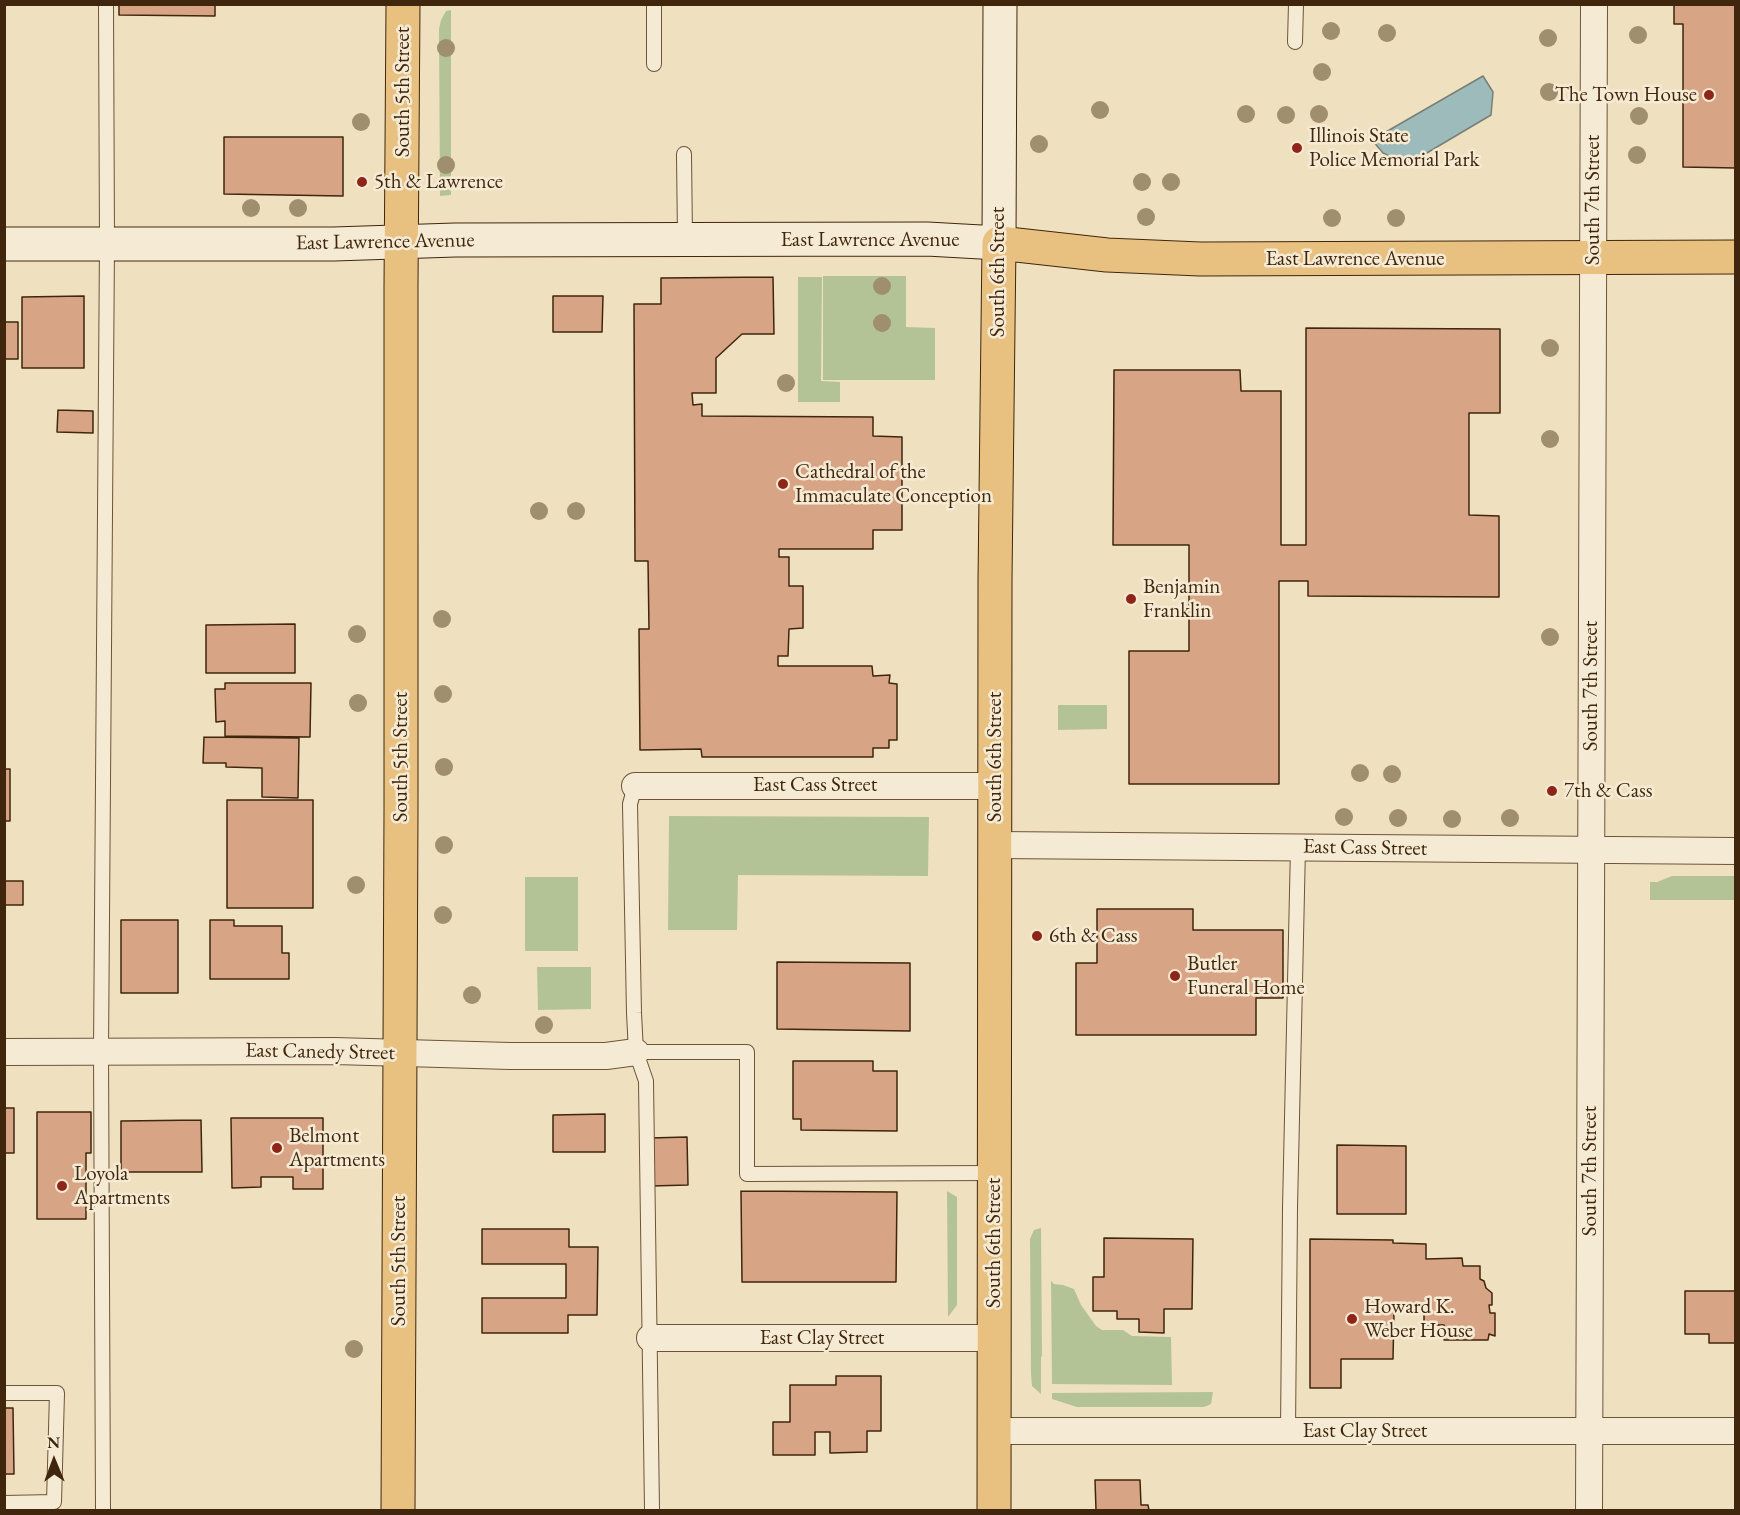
<!DOCTYPE html>
<html>
<head>
<meta charset="utf-8">
<style>
	body { margin:0 }
	#map { position:relative; width:1740px; height:1515px; overflow:hidden; background:#efe0bf; font-family:"EB Garamond",serif }
	canvas { display:block }
	.frame { position:absolute; inset:0; border:6px solid #40260c; pointer-events:none }
	.north { position:absolute; left:24px; top:1431px; width:60px; height:60px; -webkit-text-stroke:4px #f5ebd5; paint-order:stroke; rotate:359deg; font-size:16px; font-weight:700; line-height:24px; text-align:center; color:#40260c }
	.north::after { content:''; display:block; margin:auto; width:21px; height:27px; background:#40260c; clip-path:polygon(50% 0,100% 100%,50% 72%,0 100%) }
</style>
</head>
<body>
<div id="map">
<canvas width="1740" height="1515"></canvas>
<div class="frame"></div>
<div class="north">N</div>
</div>
<script>
const ctx = document.querySelector('canvas').getContext('2d');
ctx.lineJoin = 'round';
function paint(path, color) { ctx.fillStyle = color; ctx.fill(path, 'evenodd'); }
const toPath = rows => new Path2D(rows.map(r => 'M' + r).join(''));
function strokePath(path, color, width, dash) { ctx.strokeStyle = color; ctx.lineWidth = width; ctx.lineCap = dash ? 'butt' : 'round'; ctx.setLineDash(dash || []); ctx.stroke(path); }
function label(font, color, halo, rows, align = 'center') {
  ctx.font = font + ' "EB Garamond",serif'; ctx.lineWidth = 5; ctx.setLineDash([]); ctx.textBaseline = 'middle'; ctx.strokeStyle = halo; ctx.fillStyle = color; for (const [text, x, y, turn = 0] of rows) {
    ctx.save(); ctx.translate(x, y); ctx.rotate((+turn || 0) * Math.PI / 180); ctx.textAlign = isNaN(turn) ? turn : align; if (halo) ctx.strokeText(text, 0, 0); ctx.fillText(text, 0, 0); ctx.restore();
  }
}
const green = toPath([
	[451,10,451,195,440,196,439,29,441,20,446,11],
	[823,276,906,276,906,327,935,328,935,380,823,380],
	[798,277,822,277,821,381,840,382,840,402,798,402],
	[1058,705,1107,705,1107,729,1058,730],
	[669,816,929,817,928,876,738,875,737,930,668,930],
	[1672,876,1735,876,1735,900,1650,900,1650,882,1657,882],
	[525,877,578,877,578,951,525,951],
	[537,967,591,967,591,1009,538,1010],
	[947,1191,957,1197,957,1305,948,1317],
	[1041,1228,1042,1356,1041,1357,1041,1394,1032,1386,1031,1374,1030,1239,1034,1230],
	[1051,1281,1054,1284,1063,1285,1074,1289,1081,1305,1096,1326,1102,1330,1123,1330,1132,1336,1171,1337,1172,1385,1052,1384],
	[1213,1392,1211,1404,1204,1407,1077,1407,1052,1399,1052,1393]
]);
const water = toPath([
	[1483,76,1493,92,1491,115,1420,157,1424,161,1412,162,1393,158,1383,153,1372,140,1483,76]
]);
const building = toPath([
	[119,4,215,4,215,16,119,15,119,4],
	[1674,4,1736,4,1736,168,1683,167,1683,24,1674,24,1674,4],
	[224,137,343,137,343,196,224,194,224,137],
	[773,277,774,334,742,334,716,358,716,393,692,393,693,405,702,404,702,416,873,417,873,436,902,437,902,530,873,530,873,549,779,549,779,557,789,557,789,586,803,586,803,628,789,629,788,656,778,656,778,666,872,666,873,676,890,675,889,683,897,684,897,740,889,740,889,748,873,748,873,757,702,757,701,749,640,750,639,629,649,629,648,561,635,561,634,304,661,304,661,278,773,277],
	[84,296,84,368,22,368,22,297,84,296],
	[553,296,603,296,602,332,553,332,553,296],
	[4,322,18,322,18,359,4,359,4,322],
	[1306,328,1500,329,1500,413,1469,413,1469,515,1499,516,1499,597,1308,596,1308,581,1279,581,1279,784,1129,784,1129,651,1189,651,1189,545,1113,545,1114,370,1240,370,1241,391,1281,391,1281,545,1306,545,1306,328],
	[58,410,93,411,93,433,57,432,58,410],
	[295,624,295,673,206,673,206,625,295,624],
	[225,683,311,683,310,737,225,736,225,721,216,722,215,689,225,689,225,683],
	[204,737,299,738,298,798,262,797,262,768,226,767,226,763,203,763,204,737],
	[4,769,10,769,10,821,4,821,4,769],
	[227,800,313,800,313,908,227,908,227,800],
	[4,881,23,881,23,905,4,905,4,881],
	[1097,909,1193,909,1193,930,1283,930,1283,998,1256,998,1256,1035,1076,1035,1076,963,1097,963,1097,909],
	[121,920,178,920,178,993,121,993,121,920],
	[210,920,234,920,234,926,282,926,282,953,289,953,289,979,210,979,210,920],
	[777,962,910,963,910,1031,777,1029,777,962],
	[793,1061,873,1061,873,1071,897,1071,897,1131,801,1130,801,1119,793,1119,793,1061],
	[4,1108,14,1108,14,1153,4,1153,4,1108],
	[37,1112,91,1112,91,1153,86,1153,86,1219,37,1219,37,1112],
	[605,1114,605,1152,553,1152,553,1115,605,1114],
	[231,1118,323,1118,323,1189,293,1189,293,1177,261,1177,261,1187,232,1188,231,1118],
	[201,1120,202,1172,121,1172,121,1121,201,1120],
	[687,1137,688,1185,651,1186,650,1138,687,1137],
	[1337,1145,1406,1146,1406,1214,1337,1214,1337,1145],
	[741,1191,897,1192,896,1282,742,1282,741,1191],
	[482,1229,569,1229,569,1247,598,1247,597,1315,568,1315,568,1333,482,1333,482,1298,566,1298,566,1264,482,1264,482,1229],
	[1104,1238,1193,1239,1192,1309,1164,1309,1164,1333,1139,1332,1139,1319,1117,1319,1117,1311,1093,1311,1093,1277,1104,1277,1104,1238],
	[1310,1239,1393,1240,1393,1243,1426,1244,1426,1259,1462,1258,1463,1266,1480,1266,1480,1279,1484,1281,1486,1288,1492,1293,1492,1305,1489,1305,1490,1313,1495,1313,1495,1336,1489,1334,1488,1340,1444,1340,1444,1325,1424,1325,1424,1311,1394,1311,1393,1359,1341,1359,1341,1388,1310,1388,1310,1239],
	[1685,1291,1736,1291,1736,1343,1709,1343,1709,1334,1685,1334,1685,1291],
	[836,1376,881,1376,881,1431,867,1431,867,1452,830,1453,830,1432,815,1432,815,1455,773,1455,773,1422,790,1422,790,1385,836,1385,836,1376],
	[4,1408,13,1408,14,1474,4,1474,4,1408],
	[1095,1480,1140,1480,1141,1505,1148,1505,1149,1510,1096,1510,1095,1480]
]);
const lane = toPath([
	[1295,42,1296,4],
	[654,64,654,4],
	[684,154,685,239],
	[635,786,630,804,634,1013,636,1052,646,1081,652,1510],
	[636,1052,747,1052,747,1174,995,1173],
	[4,1393,57,1393,54,1502,4,1503],
	[1288,1431,1290,1208,1298,847],
	[103,1510,101,1051,107,244,106,4]
]);
const street = toPath([
	[635,786,995,786],
	[995,845,1736,851],
	[4,1052,335,1051,510,1056,606,1056,636,1052],
	[650,1338,994,1338],
	[994,1431,1736,1431],
	[1589,1510,1594,4]
]);
const secondary = toPath([
	[4,244,334,244,455,240,927,239,999,243,1000,4]
]);
const primary = toPath([
	[398,1510,401,810,401,287,403,4],
	[994,1510,995,580,999,243,1107,255,1200,259,1736,257]
]);
const trees = [
	[1331,31],
	[1387,33],
	[1638,35],
	[1548,38],
	[446,48],
	[1322,72],
	[1549,92],
	[1100,110],
	[1246,114],
	[1319,114],
	[1286,115],
	[1639,116],
	[361,122],
	[1039,144],
	[1637,155],
	[446,165],
	[1142,182],
	[1171,182],
	[251,208],
	[298,208],
	[1146,217],
	[1332,218],
	[1396,218],
	[882,286],
	[882,323],
	[1550,348],
	[786,383],
	[1550,439],
	[539,511],
	[576,511],
	[442,619],
	[357,634],
	[1550,637],
	[443,694],
	[358,703],
	[444,767],
	[1360,773],
	[1392,774],
	[1344,817],
	[1398,818],
	[1510,818],
	[1452,819],
	[444,845],
	[356,885],
	[443,915],
	[472,995],
	[544,1025],
	[354,1349]
];
const markers = [
	[1709,95,6,"#8f2418"],
	[1297,148,6,"#8f2418"],
	[362,182,6,"#8f2418"],
	[783,484,6,"#8f2418"],
	[1131,599,6,"#8f2418"],
	[1552,791,6,"#8f2418"],
	[1037,936,6,"#8f2418"],
	[1175,976,6,"#8f2418"],
	[277,1148,6,"#8f2418"],
	[62,1186,6,"#8f2418"],
	[1352,1319,6,"#8f2418"]
];
const streetNames = [
	["South 5th Street",403,92,-90],
	["South 7th Street",1593,200,-90],
	["East Lawrence Avenue",870,240],
	["East Lawrence Avenue",385,242,-1],
	["East Lawrence Avenue",1355,259],
	["South 6th Street",998,272,-90],
	["South 7th Street",1591,686,-90],
	["South 5th Street",401,757,-90],
	["South 6th Street",995,757,-90],
	["East Cass Street",815,785],
	["East Cass Street",1365,848,1],
	["East Canedy Street",320,1052,1],
	["South 7th Street",1590,1171,-90],
	["South 6th Street",994,1243,-90],
	["South 5th Street",399,1261,-90],
	["East Clay Street",822,1338],
	["East Clay Street",1365,1431]
];
const poiNames = [
	["The Town House",1697,95,"right"],
	["Illinois State",1309,136],
	["Police Memorial Park",1309,160],
	["5th & Lawrence",374,182],
	["Cathedral of the",795,472],
	["Immaculate Conception",795,496],
	["Benjamin",1143,587],
	["Franklin",1143,611],
	["7th & Cass",1564,791],
	["6th & Cass",1049,936],
	["Butler",1187,964],
	["Funeral Home",1187,988],
	["Belmont",289,1136],
	["Apartments",289,1160],
	["Loyola",74,1174],
	["Apartments",74,1198],
	["Howard K.",1364,1307],
	["Weber House",1364,1331]
];
paint(green, '#b4c396');
paint(water, '#9ebbbc');
strokePath(water, '#787f76', 1.5);
paint(building, '#d7a585');
strokePath(building, '#40260c', 1.5);
strokePath(lane, '#6c5439', 16);
strokePath(street, '#6c5439', 28);
strokePath(secondary, '#40260c', 35);
strokePath(primary, '#40260c', 35);
strokePath(lane, '#f5ebd5', 14);
strokePath(street, '#f5ebd5', 26);
strokePath(secondary, '#f5ebd5', 33);
strokePath(primary, '#e8c080', 33);
ctx.fillStyle = '#9f8f6f';
for (const [x, y] of trees) { ctx.beginPath(); ctx.arc(x, y, 9, 0, 2 * Math.PI); ctx.fill(); }
for (const [x, y, r, color] of markers) { const dot = new Path2D(); dot.arc(x, y, r, 0, 2 * Math.PI); ctx.fillStyle = color; ctx.fill(dot); strokePath(dot, '#f5ebd5', 2); }
label('21px', '#40260c', '#f5ebd5', streetNames);
label('21px', '#40260c', '#f5ebd5', poiNames, 'left');
</script>
</body>
</html>
